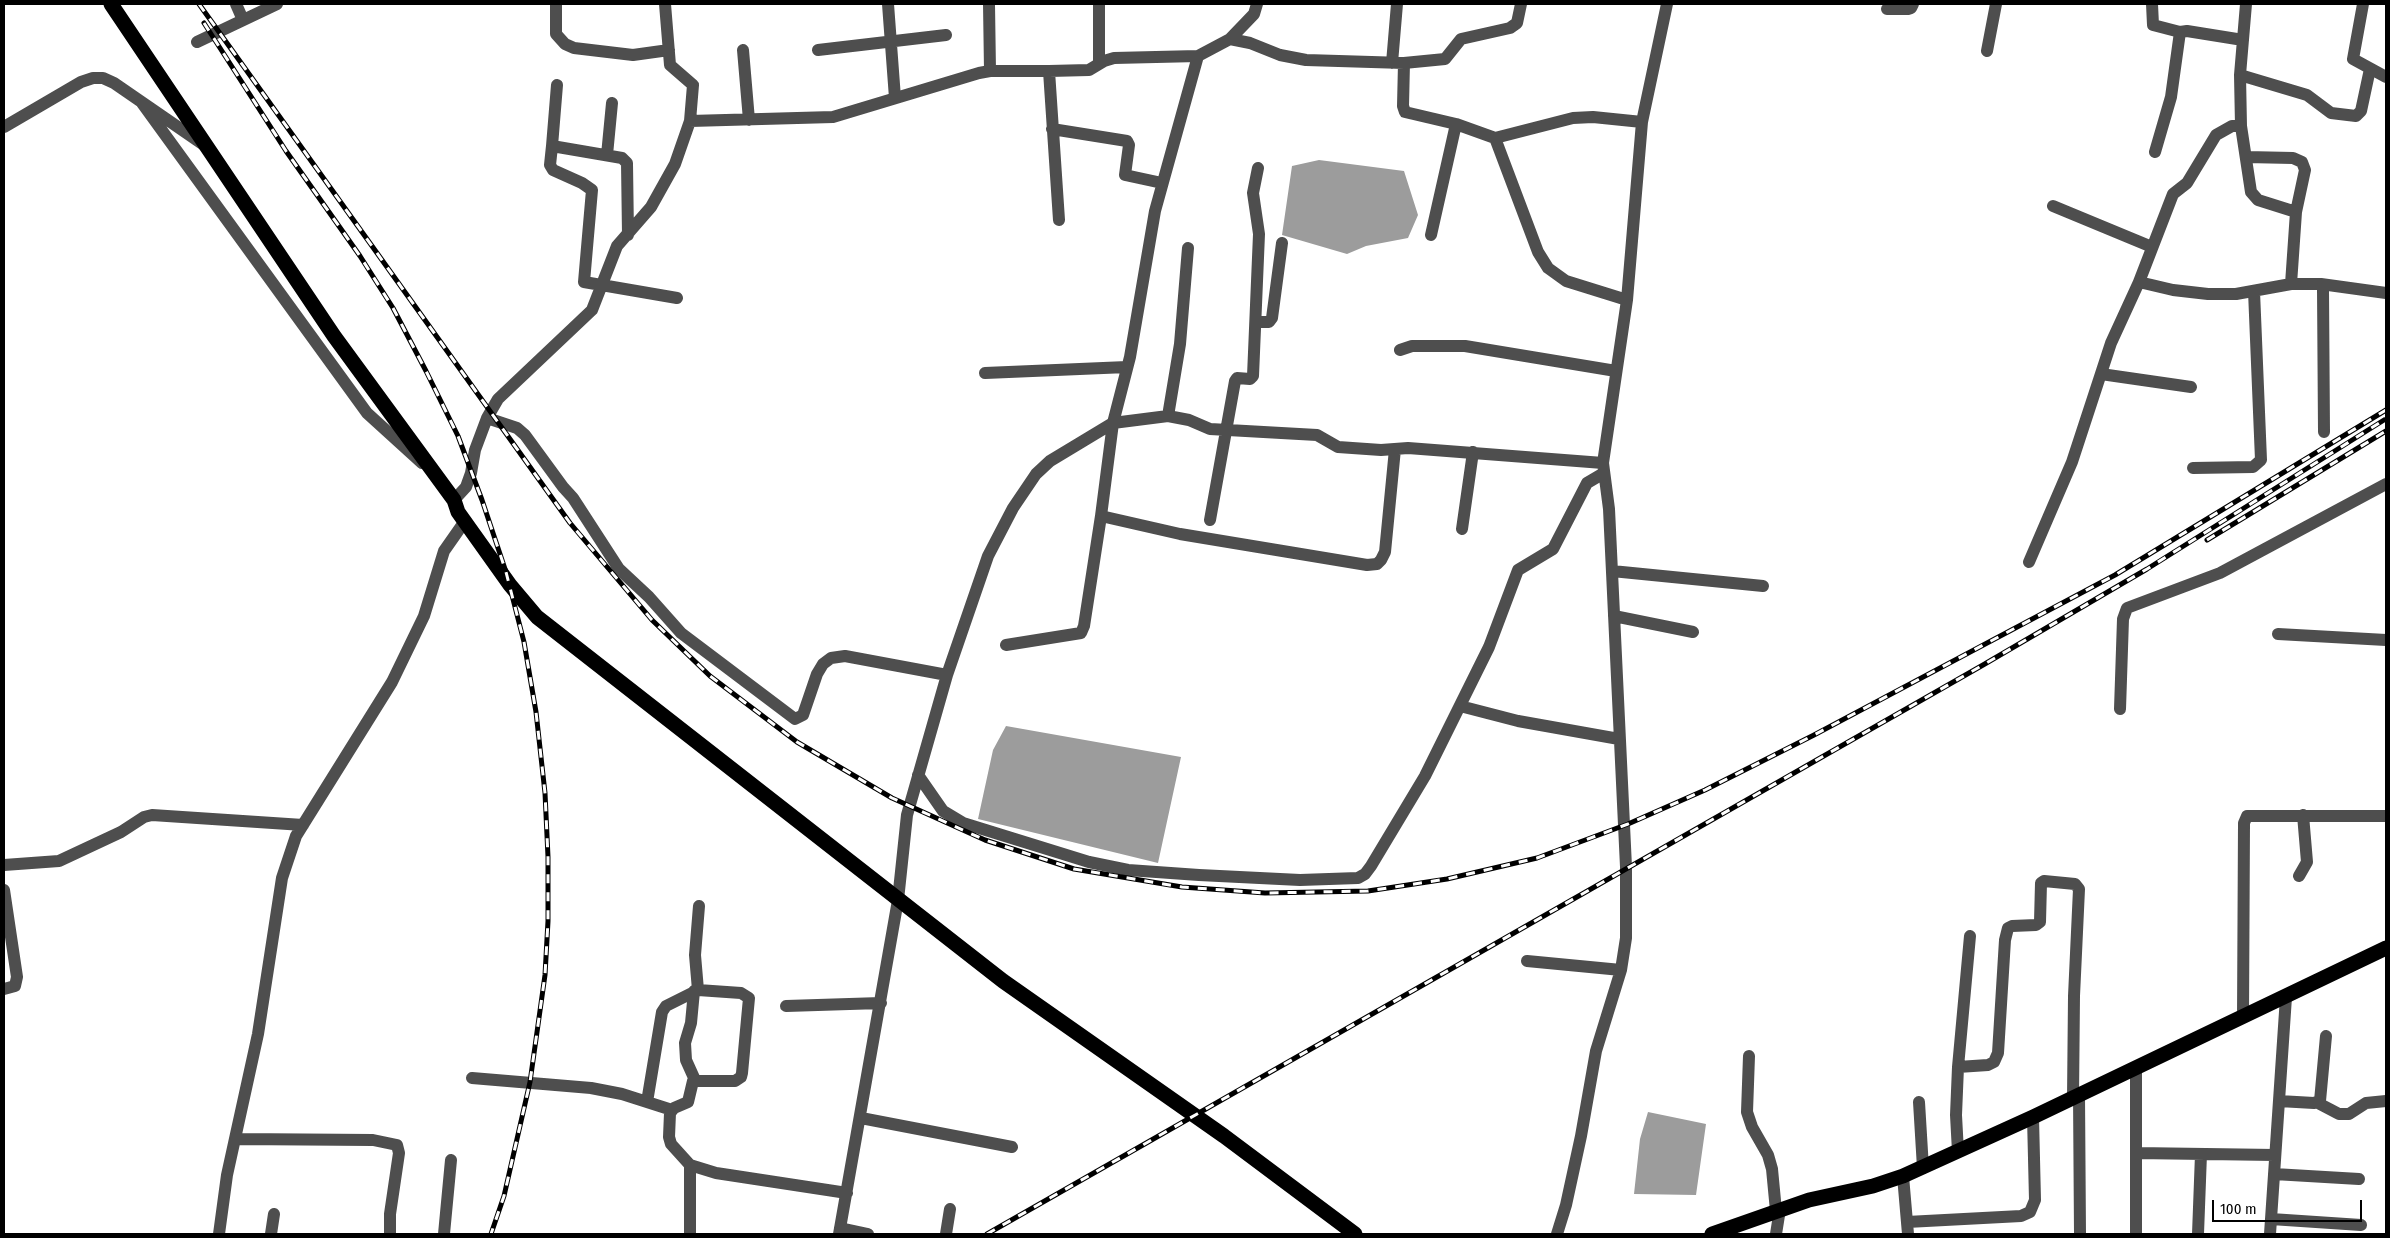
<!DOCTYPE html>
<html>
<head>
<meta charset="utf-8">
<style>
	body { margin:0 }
	#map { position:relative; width:2390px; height:1238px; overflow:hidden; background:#fff; font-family:"Fira Sans Condensed",sans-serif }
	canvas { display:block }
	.frame { position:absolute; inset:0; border:5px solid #000; pointer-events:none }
	.scale { position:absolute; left:2212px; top:1200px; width:150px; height:22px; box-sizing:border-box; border:2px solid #000; border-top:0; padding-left:6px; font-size:15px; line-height:18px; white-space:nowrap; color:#000; -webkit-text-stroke:4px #fff; paint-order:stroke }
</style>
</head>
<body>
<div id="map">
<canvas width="2390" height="1238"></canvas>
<div class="frame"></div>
<div class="scale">100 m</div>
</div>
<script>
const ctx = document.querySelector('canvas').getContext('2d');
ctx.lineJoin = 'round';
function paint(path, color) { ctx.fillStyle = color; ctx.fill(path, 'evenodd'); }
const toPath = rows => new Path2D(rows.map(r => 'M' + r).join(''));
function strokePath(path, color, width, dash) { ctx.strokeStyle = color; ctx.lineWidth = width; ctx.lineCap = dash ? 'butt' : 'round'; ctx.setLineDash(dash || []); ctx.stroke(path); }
const water = toPath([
	[1319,160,1404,171,1418,215,1408,238,1366,246,1347,254,1282,235,1292,166],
	[1006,726,1181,757,1158,863,978,819,993,750],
	[1648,1112,1706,1124,1696,1195,1634,1194,1640,1139]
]);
const minor = toPath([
	[236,4,243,20],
	[556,4,556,34,565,44,574,48,633,55,669,50],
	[888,4,895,98],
	[989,4,990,71],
	[1099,4,1099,64],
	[2152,4,2153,25,2180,32],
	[2246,4,2240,75,2241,126,2251,192,2258,200,2296,212,2291,284,2321,284,2323,289,2324,432],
	[2363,4,2353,59,2386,77],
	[1887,9,1908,9,1911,8,1913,4],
	[1230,39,1250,43,1280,55,1306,60,1404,63,1445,59,1461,39,1510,28,1517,23,1521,4],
	[197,42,277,4],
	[743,50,749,120],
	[818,50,946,35],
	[1987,51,1996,4],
	[1392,63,1397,4],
	[1404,63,1403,106,1405,112,1456,124,1495,138,1538,252,1548,268,1566,281,1627,300],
	[2240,75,2307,95,2331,113,2356,116,2361,111,2370,69],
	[557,85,552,146,622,158,627,163,628,235],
	[142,103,367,413,422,463],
	[690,121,833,117,979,73,990,71,1049,71],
	[2241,126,2232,126,2216,135,2187,183,2173,194,2139,282,2173,290,2208,294,2236,294,2291,284],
	[4,127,81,82,93,78,103,78,114,83,204,145],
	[1052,129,1127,141,1129,145,1125,175,1162,183],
	[1495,138,1573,118,1593,117,1642,122],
	[552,146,550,165,553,170,582,183,592,190,584,282,677,298],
	[2155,152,2171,97,2180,32,2187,31,2243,40],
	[607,155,612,103],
	[2246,157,2293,158,2302,162,2305,170,2296,212],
	[2053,206,2152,247],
	[1059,220,1049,71,1089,70,1104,61,1114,58,1198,56],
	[1431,235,1456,124],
	[2321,284,2386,293],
	[1256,322,1269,322,1272,318,1282,243],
	[1400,350,1412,346,1465,346,1616,371],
	[985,373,1127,367],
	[2101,374,2191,387],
	[1168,416,1180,344,1188,248],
	[487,418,517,428,525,435,563,487,573,498,619,569,649,597,681,633,795,719,803,715,817,674,823,664,831,658,845,656,947,675],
	[2193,468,2253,467,2261,460,2254,291],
	[454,500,466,487,471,473,475,450,487,418,498,399,592,310,617,246,651,207,675,164,690,121,693,85,670,65,665,4],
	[1101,516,1180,534,1367,565,1377,564,1381,560,1385,552,1395,449],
	[1210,520,1235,381,1237,378,1250,379,1253,376,1259,234,1253,193,1258,168],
	[1462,529,1473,452],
	[2029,562,2072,462,2111,343,2139,282],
	[1612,571,1763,586],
	[1614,616,1693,632],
	[2278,634,2386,640],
	[1006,645,1081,633,1084,626,1101,516,1113,423,1168,416,1189,420,1210,429,1317,435,1338,447,1381,450,1408,448,1603,463],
	[1460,706,1518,721,1619,739],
	[2120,709,2123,619,2127,608,2220,573,2386,484],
	[918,775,943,811,963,823,1089,862,1128,870,1199,875,1300,880,1358,878,1365,874,1371,866,1425,776,1489,647,1518,570,1553,549,1587,483,1604,473],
	[4,865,59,861,121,832,144,817,152,815,303,825],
	[2299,876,2307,862,2303,815],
	[4,890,17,977,15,986,4,989],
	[699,906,695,955,698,990,741,993,749,998,742,1073,741,1077,735,1081,693,1081,688,1102,674,1108,670,1113,669,1137,671,1144,690,1165,716,1173,847,1193],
	[1527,961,1621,970],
	[694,991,691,1023,685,1043,686,1060,695,1080],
	[786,1006,881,1003],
	[2243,1017,2244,823,2247,816,2386,816],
	[1749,1056,1747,1112,1752,1127,1768,1155,1772,1169,1776,1211],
	[1958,1067,1988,1065,1994,1062,1998,1053,2005,940,2008,928,2012,926,2036,925,2040,922,2041,883,2044,881,2075,884,2079,889,2074,996,2073,1098],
	[472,1078,591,1088,622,1094,672,1110],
	[2079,1095,2080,1234],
	[2279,1101,2314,1103,2320,1101,2326,1036],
	[647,1102,662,1012,666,1006,698,990],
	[1919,1102,1923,1168],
	[2318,1103,2339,1114,2349,1114,2366,1103,2386,1101],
	[861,1118,1012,1147],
	[235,1139,373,1140,397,1145,399,1153,390,1214,390,1234],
	[1958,1152,1956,1115,1958,1067,1970,936],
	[2136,1153,2275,1155],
	[2274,1174,2359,1179],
	[1903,1176,1908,1234],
	[2271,1219,2361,1225],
	[1907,1222,2021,1216,2030,1212,2035,1200,2033,1117],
	[840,1228,868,1234],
	[219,1234,227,1175,258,1034,282,878,296,836,392,682,424,616,444,551,465,521],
	[271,1234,274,1214],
	[444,1234,451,1160],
	[690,1234,690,1165],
	[839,1234,898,900,907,815,947,675,988,556,1013,508,1036,474,1050,461,1113,423,1130,357,1155,211,1198,56,1230,39,1254,14,1257,4],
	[946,1234,950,1209],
	[1557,1234,1566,1205,1581,1136,1596,1051,1621,970,1626,938,1626,867,1609,509,1603,463,1627,300,1642,122,1667,4],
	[1776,1234,1780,1209],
	[2136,1234,2136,1068],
	[2198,1234,2201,1154],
	[2270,1234,2286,997]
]);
const highway = toPath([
	[111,4,334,336,454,500,458,512,510,585,537,617,1003,981,1224,1136,1355,1234],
	[1712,1234,1809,1200,1873,1186,1903,1176,2033,1117,2386,948]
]);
const rail = toPath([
	[199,4,570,523,652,620,710,676,797,742,892,798,985,840,1074,869,1182,887,1265,893,1368,891,1447,879,1537,858,1628,824,1705,790,1814,735,2115,575,2386,410],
	[204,23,286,151,360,256,393,308,426,371,458,436,482,500,506,572,524,642,536,712,545,793,548,857,548,921,545,975,530,1082,504,1196,491,1234],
	[2207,540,2386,431],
	[987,1234,1983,665,2147,569,2384,420]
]);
paint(water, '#9c9c9c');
strokePath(minor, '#4e4e4e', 12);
strokePath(highway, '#000', 15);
strokePath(rail, '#000', 5);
strokePath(rail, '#fff', 3, [9]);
</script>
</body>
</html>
